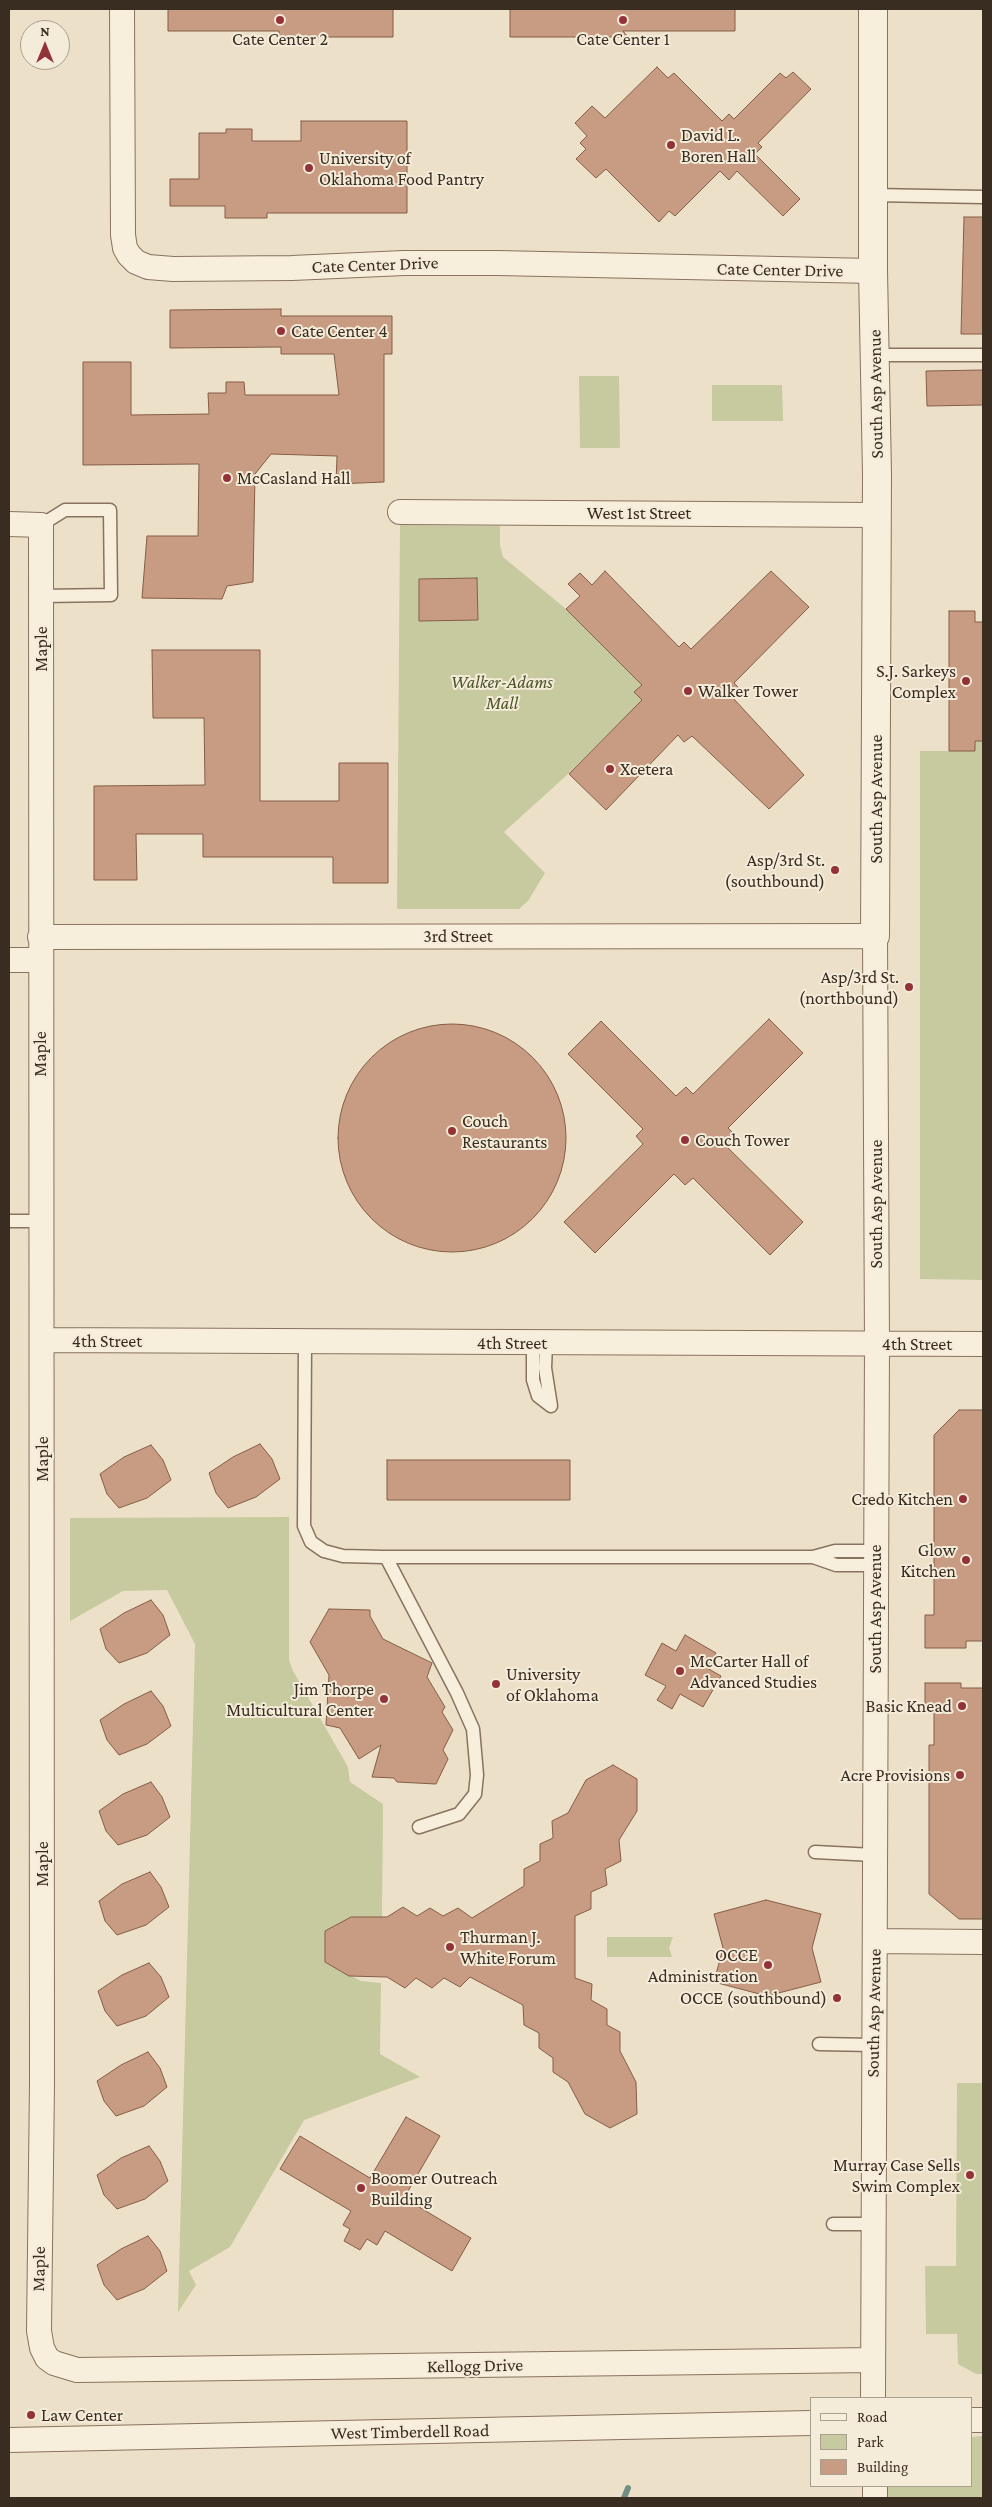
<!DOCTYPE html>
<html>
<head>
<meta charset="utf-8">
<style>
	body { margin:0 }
	#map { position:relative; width:992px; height:2507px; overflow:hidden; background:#ece0c9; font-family:"Crimson Pro",serif }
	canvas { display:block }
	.frame { position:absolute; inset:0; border:10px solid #392c21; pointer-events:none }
	.legend { position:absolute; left:810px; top:2397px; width:162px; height:90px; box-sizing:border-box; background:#f4ebd9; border:1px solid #a99f8f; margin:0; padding:6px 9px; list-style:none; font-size:15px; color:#392c21 }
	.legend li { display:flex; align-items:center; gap:10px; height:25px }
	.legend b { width:25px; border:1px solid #a99f8f }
	.north { position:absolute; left:20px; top:20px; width:50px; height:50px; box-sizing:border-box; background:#f4ebd9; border:1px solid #a99f8f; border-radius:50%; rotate:0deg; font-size:14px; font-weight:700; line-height:20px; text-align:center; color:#392c21 }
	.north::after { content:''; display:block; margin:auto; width:18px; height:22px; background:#933338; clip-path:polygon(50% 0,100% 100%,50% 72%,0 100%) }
</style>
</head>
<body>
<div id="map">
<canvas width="992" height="2507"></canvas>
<div class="frame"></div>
<ul class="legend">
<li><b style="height:6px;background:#f7eedc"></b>Road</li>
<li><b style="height:14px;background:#c7ca9e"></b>Park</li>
<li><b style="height:14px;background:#c79c82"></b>Building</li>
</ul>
<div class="north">N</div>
</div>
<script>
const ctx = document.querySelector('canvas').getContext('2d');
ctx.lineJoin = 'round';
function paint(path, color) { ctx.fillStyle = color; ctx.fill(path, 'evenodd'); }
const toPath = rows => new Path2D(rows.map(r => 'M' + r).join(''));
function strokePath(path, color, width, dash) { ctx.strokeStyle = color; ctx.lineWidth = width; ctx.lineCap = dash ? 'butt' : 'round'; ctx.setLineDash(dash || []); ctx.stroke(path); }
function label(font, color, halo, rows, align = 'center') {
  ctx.font = font + ' "Crimson Pro",serif'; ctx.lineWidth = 4; ctx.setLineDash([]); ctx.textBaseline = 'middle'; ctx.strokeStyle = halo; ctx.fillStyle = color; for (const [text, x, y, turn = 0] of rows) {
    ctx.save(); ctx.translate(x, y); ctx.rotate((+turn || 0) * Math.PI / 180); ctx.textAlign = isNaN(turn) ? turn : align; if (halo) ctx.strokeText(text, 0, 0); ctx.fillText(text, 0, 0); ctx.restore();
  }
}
const green = toPath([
	[579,376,619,376,620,448,580,448],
	[712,385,782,385,783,421,712,421],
	[400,525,500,526,500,545,503,557,566,609,642,685,634,692,642,700,567,775,504,832,545,873,528,901,519,909,397,909],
	[975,741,983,741,983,1280,920,1279,920,751,975,751],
	[289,1517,289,1660,293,1671,348,1767,350,1782,383,1804,382,1917,352,1917,325,1931,325,1962,361,1981,381,1983,380,2054,420,2077,304,2120,230,2247,189,2271,196,2285,178,2312,195,1644,167,1590,123,1591,70,1621,70,1518],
	[607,1937,673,1937,669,1948,672,1957,607,1957],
	[957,2083,983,2083,983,2374,976,2374,958,2364,957,2334,926,2334,925,2266,956,2266],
	[983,2436,983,2498,884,2498,884,2486,971,2486,971,2437]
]);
const stream = toPath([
	[624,2498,628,2488]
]);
const building = toPath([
	[168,9,393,9,393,37,279,37,279,31,168,31,168,9],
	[510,9,735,9,735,31,623,31,628,37,510,37,510,9],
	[657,67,668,78,674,73,722,121,729,114,734,119,780,73,786,78,793,72,811,89,758,143,762,147,755,154,800,199,783,216,737,171,729,180,720,171,675,216,669,211,659,222,606,169,596,178,576,159,586,149,580,143,587,136,575,123,592,106,605,118,657,67],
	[301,121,407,121,407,213,267,213,267,218,225,218,225,206,170,206,170,179,199,179,199,133,226,133,226,129,252,129,252,141,301,141,301,121],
	[964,217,983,217,983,334,961,334,964,217],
	[281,309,281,316,392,316,392,354,384,354,384,482,336,484,337,456,271,454,255,474,253,582,227,586,222,599,142,598,147,536,198,536,199,464,83,465,83,362,131,362,131,415,209,414,208,393,226,393,226,382,244,382,245,395,339,395,334,354,281,354,281,347,170,348,170,310,281,309],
	[983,370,983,405,927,406,926,371,983,370],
	[605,571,679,647,684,642,691,649,771,571,809,607,734,683,741,690,733,698,804,775,769,809,692,736,684,742,678,735,606,810,569,774,642,700,634,692,642,685,566,609,580,596,568,584,580,573,592,585,605,571],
	[477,578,478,620,419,621,419,579,477,578],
	[949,611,975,611,975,622,983,622,983,741,975,741,975,751,949,751,949,611],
	[152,650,260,650,260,801,339,801,339,763,388,763,388,883,333,883,333,857,203,857,203,834,136,834,137,880,94,880,94,786,205,785,204,718,153,718,152,650],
	[769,1019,803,1053,728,1128,735,1135,725,1145,803,1222,770,1255,693,1178,685,1185,674,1174,595,1253,564,1222,643,1144,636,1136,643,1129,568,1054,601,1021,676,1096,686,1087,693,1094,769,1019],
	'338 1138a114 114 0 1 1 228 0a114 114 0 1 1-228 0Z',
	[959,1410,983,1410,983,1641,966,1641,966,1648,925,1648,925,1615,934,1615,934,1435,959,1410],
	[260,1444,272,1459,280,1479,256,1497,228,1508,216,1493,209,1473,233,1457,260,1444],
	[151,1445,163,1460,171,1480,147,1498,119,1508,107,1494,100,1474,124,1457,151,1445],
	[387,1460,570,1460,570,1500,387,1500,387,1460],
	[151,1600,163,1615,170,1635,147,1653,119,1663,106,1649,100,1629,124,1613,151,1600],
	[329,1609,370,1610,370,1616,383,1639,432,1663,427,1677,445,1707,442,1712,453,1730,443,1750,448,1759,436,1784,397,1782,394,1778,372,1777,381,1745,359,1759,340,1728,326,1725,329,1675,310,1642,329,1609],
	[685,1635,716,1653,707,1668,721,1676,703,1707,680,1694,672,1709,657,1700,666,1686,645,1675,662,1643,676,1651,685,1635],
	[925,1683,961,1683,961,1688,983,1688,983,1919,959,1919,929,1894,929,1745,934,1745,934,1710,925,1710,925,1683],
	[151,1691,163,1706,171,1726,147,1744,119,1755,107,1740,100,1720,124,1704,151,1691],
	[613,1765,637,1779,637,1811,619,1840,621,1861,605,1869,607,1885,591,1892,591,1909,575,1916,575,1978,592,1984,591,2000,607,2009,607,2025,620,2032,620,2051,636,2082,637,2114,610,2128,585,2114,568,2082,553,2072,553,2058,539,2048,539,2033,524,2025,523,2005,470,1977,460,1987,444,1978,432,1988,416,1978,405,1988,387,1977,349,1976,325,1962,325,1931,351,1917,387,1917,403,1907,417,1916,430,1908,443,1916,458,1908,472,1918,524,1886,524,1869,540,1861,540,1844,553,1838,552,1821,568,1813,586,1780,613,1765],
	[151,1782,162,1797,170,1817,147,1835,118,1845,106,1831,99,1811,123,1794,151,1782],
	[150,1872,161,1887,169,1907,146,1925,117,1935,105,1921,99,1901,122,1884,150,1872],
	[766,1900,821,1914,812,1948,821,1982,767,1996,714,1982,723,1948,714,1914,766,1900],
	[149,1963,161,1977,169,1997,146,2016,117,2026,105,2011,98,1991,122,1975,149,1963],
	[148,2052,160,2068,167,2087,144,2106,116,2116,104,2101,97,2081,121,2065,148,2052],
	[406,2117,440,2136,404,2198,471,2238,452,2271,385,2231,377,2245,367,2239,360,2250,344,2241,350,2229,343,2225,351,2211,280,2169,300,2136,370,2178,406,2117],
	[149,2146,160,2161,168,2181,145,2199,117,2209,104,2195,97,2175,121,2158,149,2146],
	[148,2236,160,2251,167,2271,144,2289,117,2300,104,2285,97,2265,121,2249,148,2236]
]);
const service = toPath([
	[873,195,983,197],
	[875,355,983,355],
	[41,525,65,510,110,510,111,595,41,596],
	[9,1221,41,1221],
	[305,1342,304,1526,311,1542,324,1551,343,1556,383,1557,813,1557],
	[533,1343,533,1380,538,1396,551,1406,545,1368,546,1344],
	[875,1551,835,1551,813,1557,836,1565,875,1565],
	[386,1557,457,1693,473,1729,477,1775,475,1794,459,1814,419,1827],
	[815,1852,874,1855],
	[819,2044,873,2045],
	[833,2224,872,2224]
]);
const minor = toPath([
	[122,9,123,235,125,248,129,255,136,262,148,267,173,269,292,268,404,263,497,263,873,271],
	[400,512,877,515],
	[9,524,41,525,42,2084,39,2331,42,2348,47,2358,54,2363,77,2370,872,2360],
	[40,937,875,936,877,1344,873,2398],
	[9,960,40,960],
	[42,1340,983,1344],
	[875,1941,983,1942],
	[971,2420,983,2420],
	[9,2440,811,2423],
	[875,2486,875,2498]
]);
const tertiary = toPath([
	[873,9,873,271,877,474,875,936]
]);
const markers = [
	[280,20,5,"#933338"],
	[623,20,5,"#933338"],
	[671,145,5,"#933338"],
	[309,168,5,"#933338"],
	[281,331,5,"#933338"],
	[227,478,5,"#933338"],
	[966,681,5,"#933338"],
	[688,691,5,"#933338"],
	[610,769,5,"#933338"],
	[835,870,5,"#933338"],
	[909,987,5,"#933338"],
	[452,1131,5,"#933338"],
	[685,1140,5,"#933338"],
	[963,1499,5,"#933338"],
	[966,1560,5,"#933338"],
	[680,1671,5,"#933338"],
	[496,1684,5,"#933338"],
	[384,1699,5,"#933338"],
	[962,1706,5,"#933338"],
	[960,1775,5,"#933338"],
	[450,1947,5,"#933338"],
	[768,1965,5,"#933338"],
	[837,1998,5,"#933338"],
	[970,2175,5,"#933338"],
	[361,2188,5,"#933338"],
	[31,2415,5,"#933338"]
];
const poiNames = [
	["Cate Center 2",280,39,"center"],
	["Cate Center 1",623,39,"center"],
	["David L.",681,135],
	["Boren Hall",681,156],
	["University of",319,158],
	["Oklahoma Food Pantry",319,179],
	["Cate Center 4",291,331],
	["McCasland Hall",237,478],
	["S.J. Sarkeys",956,671,"right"],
	["Complex",956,692,"right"],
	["Walker Tower",698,691],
	["Xcetera",620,769],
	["Asp/3rd St.",825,860,"right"],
	["(southbound)",825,881,"right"],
	["Asp/3rd St.",899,977,"right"],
	["(northbound)",899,998,"right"],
	["Couch",462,1121],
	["Restaurants",462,1142],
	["Couch Tower",695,1140],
	["Credo Kitchen",953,1499,"right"],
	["Glow",956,1550,"right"],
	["Kitchen",956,1571,"right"],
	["McCarter Hall of",690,1661],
	["Advanced Studies",690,1682],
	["University",506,1674],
	["of Oklahoma",506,1695],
	["Jim Thorpe",374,1689,"right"],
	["Multicultural Center",374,1710,"right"],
	["Basic Knead",952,1706,"right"],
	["Acre Provisions",950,1775,"right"],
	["Thurman J.",460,1937],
	["White Forum",460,1958],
	["OCCE",758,1955,"right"],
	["Administration",758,1976,"right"],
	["OCCE (southbound)",827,1998,"right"],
	["Murray Case Sells",960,2165,"right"],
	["Swim Complex",960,2186,"right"],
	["Boomer Outreach",371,2178],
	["Building",371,2199],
	["Law Center",41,2415]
];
const streetNames = [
	["Cate Center Drive",375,265,-2],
	["Cate Center Drive",780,270,1],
	["South Asp Avenue",876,394,-91],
	["West 1st Street",639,513],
	["Maple",41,649,-90],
	["South Asp Avenue",876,799,-90],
	["3rd Street",458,936],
	["Maple",40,1054,-90],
	["South Asp Avenue",876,1204,-90],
	["4th Street",107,1341],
	["4th Street",512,1343],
	["4th Street",917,1344],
	["Maple",42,1459,-90],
	["South Asp Avenue",875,1609,-90],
	["Maple",42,1864,-90],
	["South Asp Avenue",874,2013,-89],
	["Maple",39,2269,-89],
	["Kellogg Drive",475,2366,-1],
	["West Timberdell Road",410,2432,-1]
];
const parkNames = [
	["Walker-Adams",502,682],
	["Mall",502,703]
];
paint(green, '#c7ca9e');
strokePath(stream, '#718f86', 6);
paint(building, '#c79c82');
strokePath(building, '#855d46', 1);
strokePath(service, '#88735f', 15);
strokePath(minor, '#88735f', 26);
strokePath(tertiary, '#88735f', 30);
strokePath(service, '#f7eedc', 12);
strokePath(minor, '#f7eedc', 24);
strokePath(tertiary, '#f7eedc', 28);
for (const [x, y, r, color] of markers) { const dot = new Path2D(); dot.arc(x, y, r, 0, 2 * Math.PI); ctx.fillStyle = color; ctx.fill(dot); strokePath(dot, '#f4ebd9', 2); }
label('18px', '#392c21', '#f4ebd9', poiNames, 'left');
label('18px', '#392c21', '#f4ebd9', streetNames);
label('italic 18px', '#4b5429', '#f4ebd9', parkNames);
</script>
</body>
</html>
